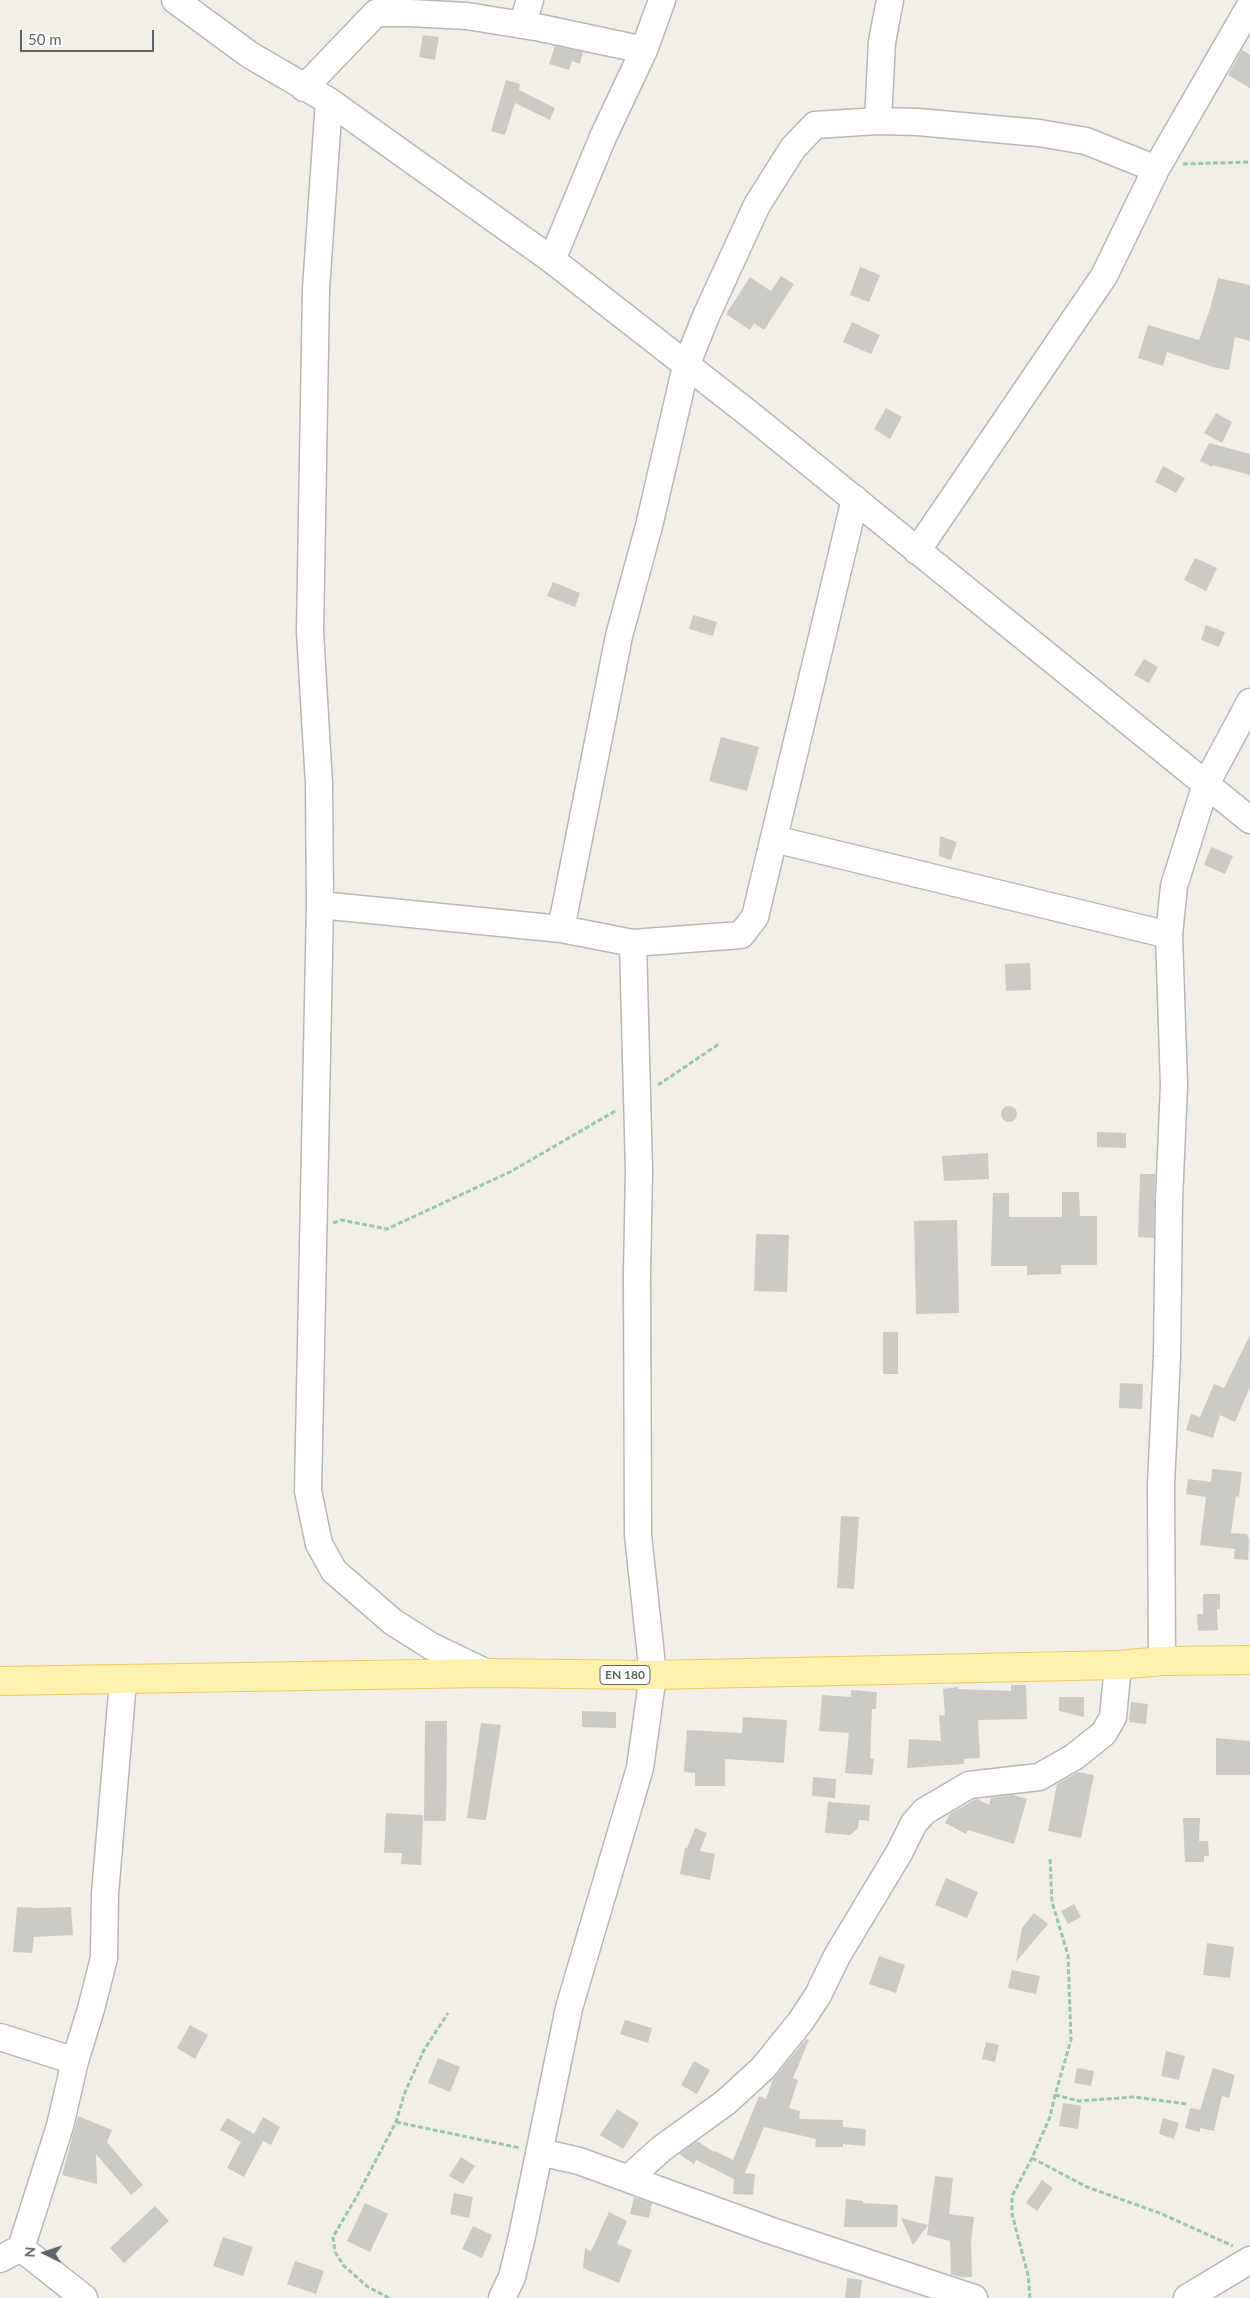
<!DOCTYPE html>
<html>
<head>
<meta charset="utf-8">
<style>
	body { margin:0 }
	#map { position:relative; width:1250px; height:2298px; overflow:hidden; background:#f1efe8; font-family:Lato,sans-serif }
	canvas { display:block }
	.north { position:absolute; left:20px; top:2228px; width:50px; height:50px; -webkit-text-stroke:4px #fff; paint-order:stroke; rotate:274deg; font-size:14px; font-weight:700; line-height:20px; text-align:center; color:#5f6368 }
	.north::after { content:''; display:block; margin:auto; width:18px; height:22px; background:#5f6368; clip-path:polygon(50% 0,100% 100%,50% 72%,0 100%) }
	.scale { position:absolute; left:20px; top:30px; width:134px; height:22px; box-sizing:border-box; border:2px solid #5f6368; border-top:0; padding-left:6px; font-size:15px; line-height:18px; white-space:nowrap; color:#5f6368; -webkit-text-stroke:4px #fff; paint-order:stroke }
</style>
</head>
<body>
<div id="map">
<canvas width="1250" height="2298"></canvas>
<div class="north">N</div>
<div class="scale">50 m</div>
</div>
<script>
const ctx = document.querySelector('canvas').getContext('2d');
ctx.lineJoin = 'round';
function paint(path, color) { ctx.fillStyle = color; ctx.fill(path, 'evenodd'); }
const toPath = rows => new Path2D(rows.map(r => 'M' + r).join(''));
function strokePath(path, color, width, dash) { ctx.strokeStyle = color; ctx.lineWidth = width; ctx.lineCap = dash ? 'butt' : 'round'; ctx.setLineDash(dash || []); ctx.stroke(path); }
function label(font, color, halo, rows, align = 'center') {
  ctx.font = font + ' Lato,sans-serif'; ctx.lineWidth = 4; ctx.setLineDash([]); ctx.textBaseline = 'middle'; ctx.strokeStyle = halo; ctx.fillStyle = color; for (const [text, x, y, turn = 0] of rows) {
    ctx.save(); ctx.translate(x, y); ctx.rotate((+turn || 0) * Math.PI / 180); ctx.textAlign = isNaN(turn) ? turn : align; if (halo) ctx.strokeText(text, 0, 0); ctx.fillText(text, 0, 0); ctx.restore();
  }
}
const building = toPath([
	[423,35,439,37,435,60,419,57],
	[555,46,583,52,580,64,572,61,569,70,549,64],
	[1242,50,1250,55,1250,88,1228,75],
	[506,80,520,84,519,90,555,108,550,120,515,103,505,135,491,131],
	[860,267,880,275,869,302,850,295],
	[781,276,794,284,764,330,754,323,750,330,726,314,750,277,771,291],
	[1218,278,1250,285,1250,341,1235,337,1229,370,1213,367,1167,352,1163,366,1138,358,1148,325,1199,340,1210,309],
	[852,322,880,335,871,354,843,342],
	[886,408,902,417,890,439,874,429],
	[1216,413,1232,422,1222,443,1204,433],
	[1209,443,1250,454,1250,475,1213,465,1212,467,1200,461],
	[1163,466,1185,478,1176,493,1155,482],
	[1195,558,1217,568,1206,591,1184,580],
	[553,582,580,593,575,607,547,596],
	[693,615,717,622,713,636,689,629],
	[1206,625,1225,632,1219,647,1201,640],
	[1144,659,1158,667,1149,683,1134,675],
	[721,737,759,747,747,791,709,781],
	[940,836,957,842,951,860,939,856],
	[1211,847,1233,856,1225,874,1204,865],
	[1030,963,1031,990,1006,991,1005,964],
	'1001 1114a8 8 0 1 1 16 0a8 8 0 1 1-16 0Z',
	[1097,1132,1126,1133,1126,1148,1097,1147],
	[988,1153,989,1179,944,1181,942,1156],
	[1140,1174,1155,1174,1154,1238,1138,1237],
	[1062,1192,1079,1192,1080,1216,1097,1216,1097,1265,1061,1265,1061,1274,1027,1275,1027,1266,991,1266,993,1193,1009,1193,1009,1217,1062,1217],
	[957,1220,959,1313,916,1314,914,1221],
	[756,1234,789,1235,787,1292,754,1291],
	[883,1332,898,1332,898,1374,883,1374],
	[1250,1335,1250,1387,1235,1422,1220,1415,1213,1438,1186,1430,1191,1414,1200,1417,1214,1384,1224,1388],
	[1120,1383,1143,1384,1142,1409,1119,1408],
	[1212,1469,1242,1472,1239,1497,1236,1496,1231,1533,1247,1534,1249,1540,1248,1560,1234,1559,1235,1549,1200,1545,1206,1497,1186,1494,1188,1479,1211,1482],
	[841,1516,859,1517,854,1589,837,1588],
	[1203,1594,1220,1594,1220,1609,1217,1609,1218,1630,1198,1631,1197,1614,1203,1614],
	[1011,1685,1026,1685,1027,1719,978,1720,980,1758,964,1759,964,1764,907,1768,909,1739,941,1741,939,1716,945,1715,943,1689,958,1687,958,1689,1011,1691],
	[851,1690,877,1692,876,1709,872,1709,870,1758,874,1759,872,1775,845,1773,849,1733,819,1731,822,1695,851,1697],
	[1059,1697,1084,1697,1084,1717,1059,1711],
	[1131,1702,1148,1704,1146,1724,1129,1722],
	[582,1711,616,1712,616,1728,582,1727],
	[743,1717,787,1720,784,1763,725,1759,725,1786,695,1786,695,1773,684,1772,687,1730,742,1733],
	[425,1721,447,1721,446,1821,424,1821],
	[481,1723,501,1725,486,1820,467,1818],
	[1216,1738,1250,1741,1250,1775,1216,1775],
	[1078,1772,1094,1775,1081,1838,1048,1831,1057,1784],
	[813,1777,836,1779,835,1798,812,1796],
	[1013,1795,1027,1799,1014,1844,968,1830,966,1834,945,1823,950,1814,974,1800,977,1799,989,1805,991,1798],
	[828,1802,870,1805,869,1821,859,1820,858,1828,850,1835,825,1833],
	[386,1813,423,1815,421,1865,401,1864,402,1853,384,1853],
	[1183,1818,1200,1818,1199,1841,1208,1841,1209,1856,1204,1856,1204,1862,1185,1862],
	[695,1828,707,1833,700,1851,715,1854,710,1880,680,1874,685,1848,687,1848],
	[946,1878,978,1892,967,1918,935,1905],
	[1074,1904,1081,1917,1068,1924,1061,1911],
	[17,1907,39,1908,71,1907,73,1935,34,1937,32,1953,13,1952],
	[1034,1913,1048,1924,1016,1962,1022,1928],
	[1207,1943,1234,1947,1230,1978,1203,1975],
	[879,1956,905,1965,896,1993,869,1984],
	[1012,1970,1040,1976,1036,1994,1008,1988],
	[625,2020,652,2028,648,2043,620,2034],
	[190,2025,208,2035,195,2059,177,2048],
	[806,2039,809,2040,793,2078,798,2080,789,2108,800,2111,799,2119,843,2120,843,2127,866,2129,865,2146,843,2144,843,2147,815,2147,816,2139,764,2127,745,2173,755,2174,753,2195,733,2194,734,2179,696,2160,694,2164,679,2154,697,2141,714,2152,715,2151,733,2160,759,2096,766,2099,773,2079],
	[986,2042,999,2045,995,2062,982,2059],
	[1166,2051,1185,2056,1179,2080,1161,2076],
	[438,2058,460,2067,450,2092,428,2083],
	[694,2061,710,2070,697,2094,681,2085],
	[1077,2068,1094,2071,1091,2086,1074,2083],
	[1213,2068,1235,2075,1229,2098,1222,2096,1214,2131,1200,2128,1200,2132,1185,2128,1190,2108,1200,2110],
	[1063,2103,1081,2106,1078,2129,1059,2126],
	[617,2109,639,2123,623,2149,600,2135],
	[78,2116,112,2130,107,2142,143,2185,131,2195,96,2154,97,2184,62,2175],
	[263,2117,280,2127,271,2145,263,2141,244,2177,227,2168,241,2142,220,2130,227,2118,254,2134],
	[1163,2118,1179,2123,1174,2139,1159,2134],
	[461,2157,475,2166,463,2184,449,2176],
	[935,2176,953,2178,949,2214,974,2217,971,2243,972,2277,959,2277,951,2274,950,2241,927,2235],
	[1042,2180,1053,2188,1037,2211,1026,2203],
	[454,2193,473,2197,469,2218,450,2214],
	[634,2197,652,2203,649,2218,630,2214],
	[846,2199,863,2201,863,2203,898,2205,897,2227,844,2227],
	[365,2203,388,2214,370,2252,347,2241],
	[155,2206,169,2221,124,2263,110,2248],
	[609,2212,627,2221,617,2244,632,2250,619,2283,583,2268,585,2248,591,2251],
	[901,2218,928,2225,913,2245],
	[473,2226,492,2235,482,2258,462,2249],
	[223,2237,253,2247,243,2276,213,2266],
	[295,2261,324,2271,316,2294,287,2284],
	[847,2278,862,2280,860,2298,845,2298]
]);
const path = toPath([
	[1183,164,1250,162],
	[658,1085,719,1044],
	[333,1223,341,1220,387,1229,510,1172,617,1110],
	[1055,2095,1079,2101,1134,2097,1187,2104],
	[396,2122,520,2148],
	[1032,2158,1087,2187,1162,2214,1233,2246],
	[389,2298,368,2287,344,2266,335,2252,333,2237,357,2196,396,2122,405,2092,424,2050,448,2013],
	[1030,2298,1028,2275,1012,2214,1012,2196,1032,2158,1050,2117,1055,2095,1071,2040,1068,1955,1052,1902,1050,1857]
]);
const minor = toPath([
	[175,0,250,55,329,101,552,260,748,413,1250,820],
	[522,25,530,0],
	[304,88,376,13,409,13,467,16,541,28,644,50],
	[329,101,316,289,310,632,319,784,320,905,308,1491,319,1544,334,1571,393,1622,431,1646,487,1673],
	[878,121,882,42,890,0],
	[552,260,603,137,644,50,662,0],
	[917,551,1104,276,1156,169,1250,6],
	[774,839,1169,935],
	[320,905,561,929,633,943,741,935,755,917,855,499],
	[561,929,619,636,649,526,686,366,706,316,757,205,793,148,815,125,878,121,918,122,1039,133,1086,141,1156,169],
	[1162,1661,1161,1485,1167,1356,1169,1200,1174,1085,1169,935,1174,886,1206,784,1250,702],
	[0,2037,75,2061],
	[540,2152,579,2161,769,2230,974,2298],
	[629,2178,661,2149,726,2102,763,2068,801,2021,818,1995,837,1956,899,1853,914,1823,925,1811,969,1785,1039,1777,1074,1757,1104,1733,1113,1717,1118,1665],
	[21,2248,84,2298],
	[0,2259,21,2248,60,2126,75,2061,91,2009,104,1958,105,1894,123,1681],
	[502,2298,512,2277,522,2236,569,2008,640,1768,653,1675,638,1535,637,1273,639,1171,633,943],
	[1187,2298,1250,2260]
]);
const major = toPath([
	[0,1681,487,1673,653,1675,1118,1665,1162,1661,1250,1660]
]);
const shields = [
	[625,1675,50]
];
const shieldNames = [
	["EN 180",625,1675]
];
paint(building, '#cccac5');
strokePath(minor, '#b5b8bc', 29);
strokePath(major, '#f2c960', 30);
strokePath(path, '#9cc7a9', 3, [5, 2.5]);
strokePath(minor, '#fff', 26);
strokePath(major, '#fff2af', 28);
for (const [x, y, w] of shields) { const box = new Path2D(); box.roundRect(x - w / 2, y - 9.5, w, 19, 4); ctx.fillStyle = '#fff'; ctx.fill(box); strokePath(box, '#5f6368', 1); }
label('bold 12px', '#5f6368', null, shieldNames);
</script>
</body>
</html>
